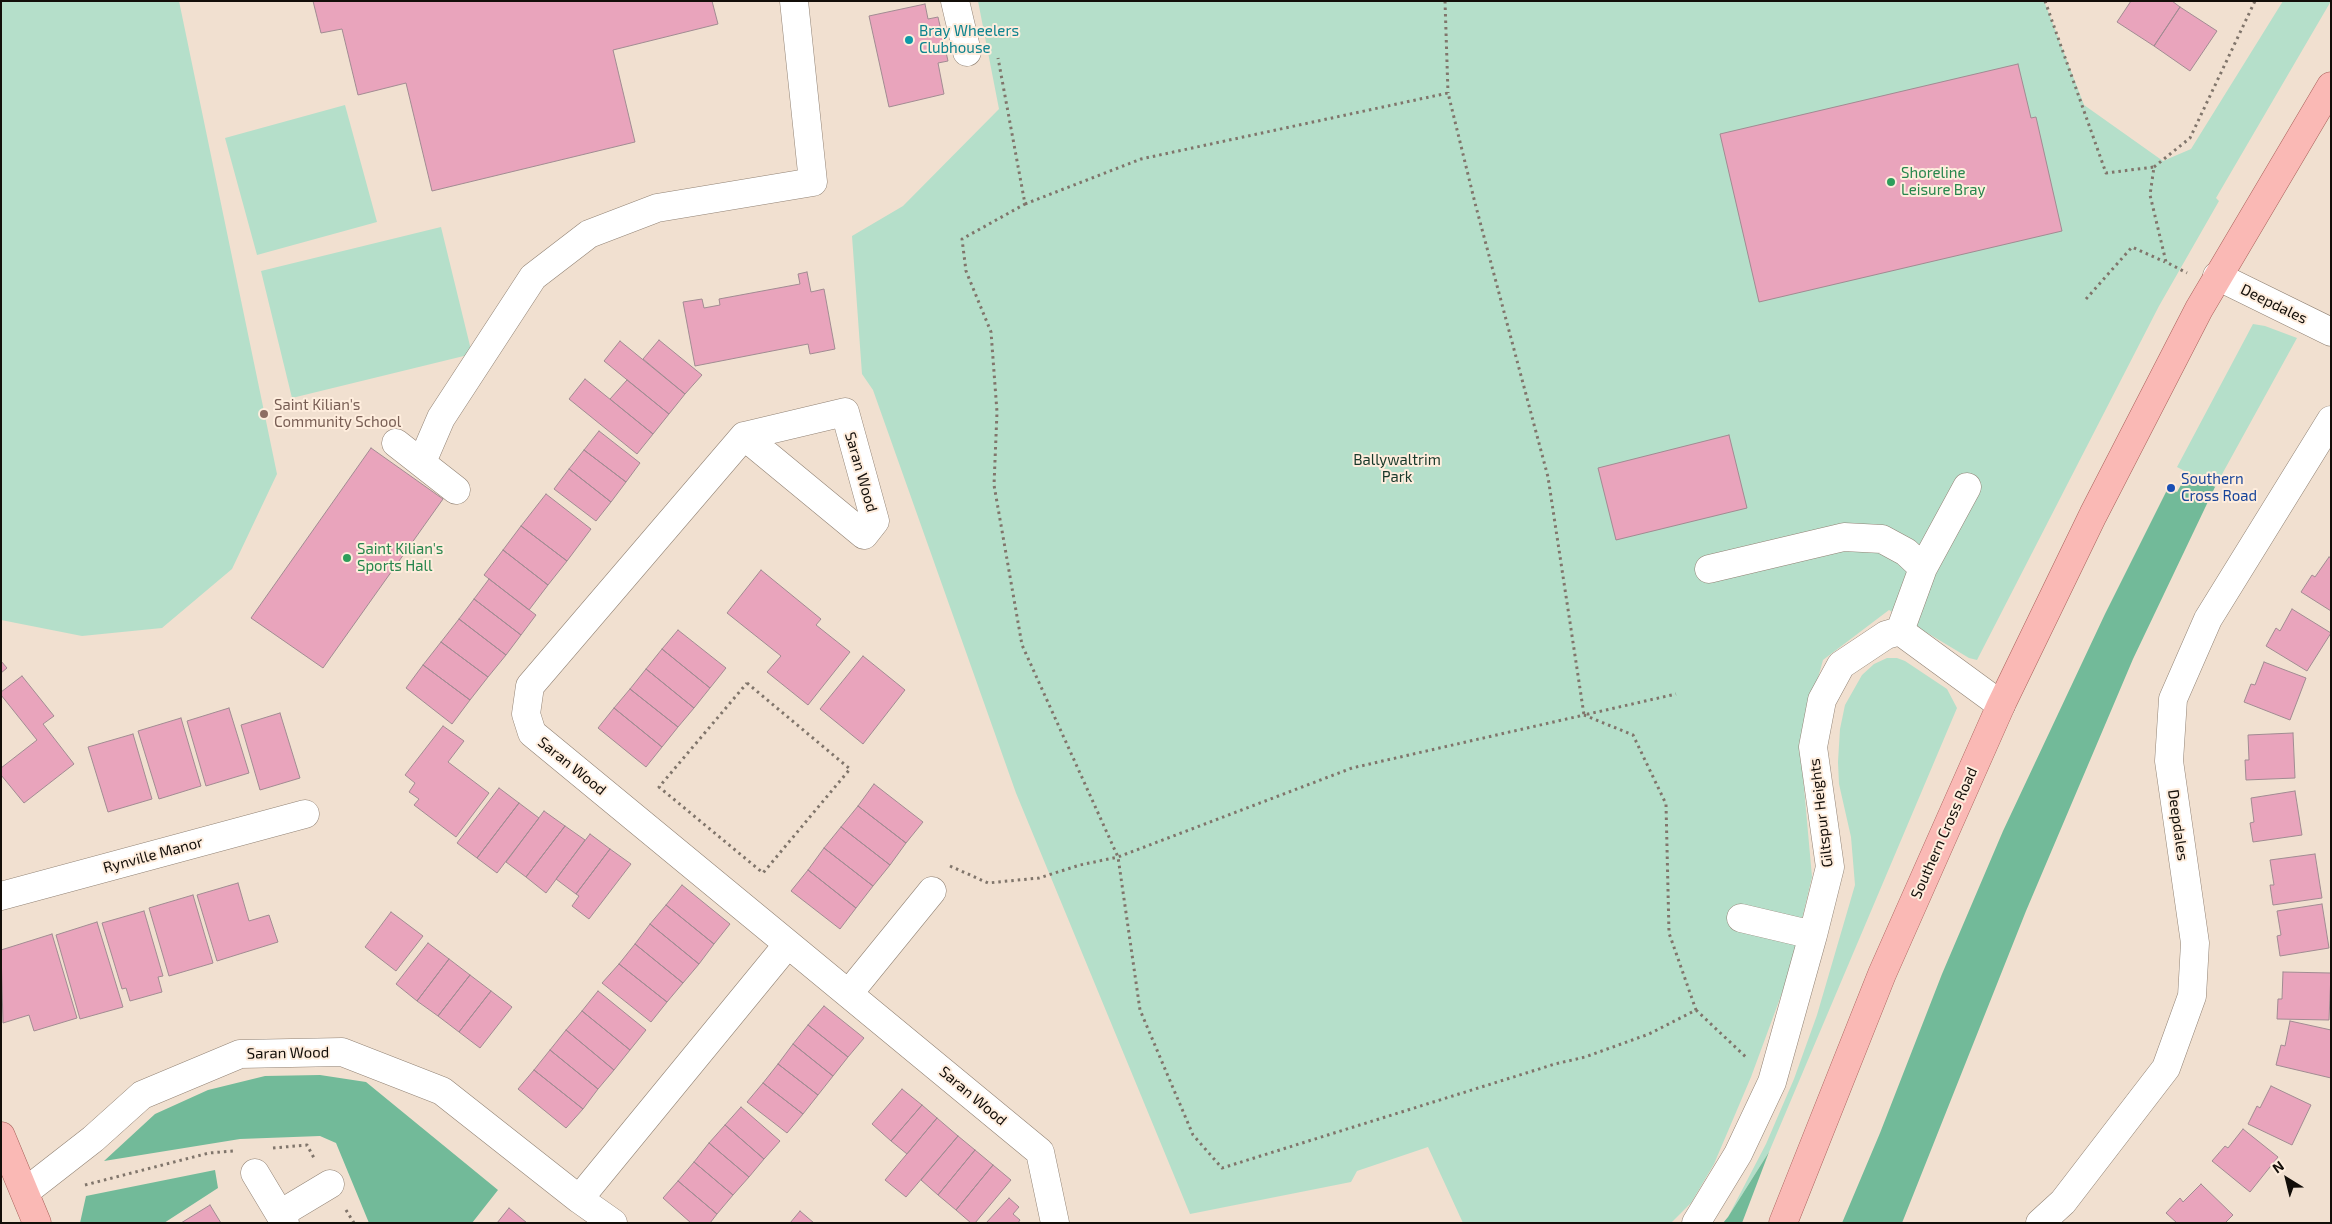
<!DOCTYPE html>
<html>
<head>
<meta charset="utf-8">
<style>
	body { margin:0 }
	#map { position:relative; width:2332px; height:1224px; overflow:hidden; background:#f1e0d0; font-family:"Exo 2",sans-serif }
	canvas { display:block }
	.frame { position:absolute; inset:0; border:2px solid #130e09; pointer-events:none }
	.north { position:absolute; left:2262px; top:1154px; width:50px; height:50px; -webkit-text-stroke:4px #feeddd; paint-order:stroke; rotate:324deg; font-size:14px; font-weight:700; line-height:20px; text-align:center; color:#130e09 }
	.north::after { content:''; display:block; margin:auto; width:18px; height:22px; background:#130e09; clip-path:polygon(50% 0,100% 100%,50% 72%,0 100%) }
</style>
</head>
<body>
<div id="map">
<canvas width="2332" height="1224"></canvas>
<div class="frame"></div>
<div class="north">N</div>
</div>
<script>
const ctx = document.querySelector('canvas').getContext('2d');
ctx.lineJoin = 'round';
function paint(path, color) { ctx.fillStyle = color; ctx.fill(path, 'evenodd'); }
const toPath = rows => new Path2D(rows.map(r => 'M' + r).join(''));
function strokePath(path, color, width, dash) { ctx.strokeStyle = color; ctx.lineWidth = width; ctx.lineCap = dash ? 'butt' : 'round'; ctx.setLineDash(dash || []); ctx.stroke(path); }
function label(font, color, halo, rows, align = 'center') {
  ctx.font = font + ' "Exo 2",sans-serif'; ctx.lineWidth = 4; ctx.setLineDash([]); ctx.textBaseline = 'middle'; ctx.strokeStyle = halo; ctx.fillStyle = color; for (const [text, x, y, turn = 0] of rows) {
    ctx.save(); ctx.translate(x, y); ctx.rotate((+turn || 0) * Math.PI / 180); ctx.textAlign = isNaN(turn) ? turn : align; if (halo) ctx.strokeText(text, 0, 0); ctx.fillText(text, 0, 0); ctx.restore();
  }
}
const green = toPath([
	[1,1,179,1,277,474,232,569,162,628,82,636,1,620],
	[978,1,2044,1,2084,105,2163,161,2191,149,2283,1,2331,1,2216,198,2219,201,2159,306,1977,660,1969,658,1889,610,1823,660,1800,743,1812,877,1789,974,1751,1077,1714,1164,1691,1203,1671,1223,1463,1223,1428,1147,1357,1171,1351,1182,1190,1214,1016,793,873,390,862,374,852,236,903,206,999,109],
	[345,105,377,222,257,255,225,138],
	[441,227,472,354,292,398,261,271],
	[2253,324,2265,326,2297,338,2215,487,2177,467],
	[1887,658,1897,658,1905,661,1947,689,1957,708,1769,1152,1728,1217,1766,1144,1794,1079,1817,1015,1855,885,1851,837,1839,784,1838,762,1840,729,1845,705,1862,675,1874,664]
]);
const forest = toPath([
	[2188,473,2215,487,2133,659,2026,911,1902,1223,1842,1223,1880,1133,1942,974,2003,831,2105,614,2168,488,2177,492],
	[320,1075,366,1082,498,1190,472,1223,369,1223,336,1143,320,1136,240,1139,104,1161,155,1114,208,1090,265,1076],
	[1769,1152,1742,1223,1723,1223,1728,1217],
	[215,1170,218,1188,164,1223,80,1223,86,1196]
]);
const building = toPath([
	[313,1,712,1,718,24,613,50,635,142,432,191,406,83,358,95,342,29,321,33,313,1],
	[2131,1,2172,1,2180,7,2154,46,2117,22,2131,1],
	[925,4,928,19,938,17,948,61,938,63,944,94,889,107,869,16,925,4],
	[2180,7,2217,31,2190,71,2154,46,2180,7],
	[2018,64,2031,118,2036,117,2062,231,1759,302,1720,134,2018,64],
	[807,272,811,292,824,289,835,349,810,354,808,344,695,366,683,302,702,299,704,308,720,305,719,299,800,284,798,274,807,272],
	[659,340,702,375,685,394,643,359,659,340],
	[620,341,685,394,669,414,604,361,620,341],
	[585,379,653,434,637,454,569,399,585,379],
	[627,380,669,414,653,434,610,399,627,380],
	[599,431,640,463,626,482,584,450,599,431],
	[1729,435,1747,508,1616,540,1598,468,1729,435],
	[371,448,443,499,323,668,251,618,371,448],
	[584,450,626,482,611,502,569,469,584,450],
	[569,469,611,502,596,521,554,489,569,469],
	[546,494,591,529,567,561,521,526,546,494],
	[521,526,567,561,548,585,503,550,521,526],
	[503,550,548,585,529,610,484,575,503,550],
	[2329,557,2331,558,2331,611,2301,592,2312,575,2315,577,2329,557],
	[761,570,821,619,816,625,850,652,808,705,767,672,781,656,727,613,761,570],
	[489,579,536,615,521,635,474,599,489,579],
	[474,599,521,635,506,655,459,619,474,599],
	[2292,609,2331,633,2307,671,2266,646,2276,628,2280,631,2292,609],
	[459,619,506,655,488,677,441,642,459,619],
	[678,630,726,668,710,688,662,649,678,630],
	[441,642,488,677,470,700,423,665,441,642],
	[662,649,710,688,694,708,646,669,662,649],
	[863,656,905,690,863,744,820,709,863,656],
	[1,661,7,668,1,673,1,661],
	[2264,662,2306,678,2290,720,2244,702,2251,684,2255,685,2264,662],
	[423,665,470,700,452,724,406,688,423,665],
	[646,669,694,708,678,727,630,689,646,669],
	[22,676,54,716,43,724,74,764,24,803,1,775,1,768,37,740,1,695,1,692,22,676],
	[630,689,678,727,662,747,614,708,630,689],
	[229,708,249,773,206,786,187,721,229,708],
	[614,708,662,747,646,767,598,728,614,708],
	[280,713,300,778,260,790,241,725,280,713],
	[181,718,201,786,159,799,138,731,181,718],
	[443,726,464,741,448,762,489,793,456,837,414,805,419,799,409,792,415,783,405,775,443,726],
	[2293,733,2295,778,2246,780,2245,760,2249,760,2248,735,2293,733],
	[133,734,152,799,108,812,88,747,133,734],
	[874,784,923,822,906,843,858,806,874,784],
	[499,788,519,803,477,858,457,843,499,788],
	[2295,791,2302,835,2253,842,2250,823,2254,822,2251,798,2295,791],
	[519,803,539,818,497,873,477,858,519,803],
	[858,806,906,843,890,865,841,827,858,806],
	[544,811,565,826,526,877,506,862,544,811],
	[565,826,585,840,546,893,526,877,565,826],
	[841,827,890,865,873,886,824,848,841,827],
	[590,834,610,849,576,894,556,879,590,834],
	[824,848,873,886,856,908,808,870,824,848],
	[610,849,631,864,589,919,572,906,579,896,576,894,610,849],
	[2315,854,2322,898,2273,905,2270,885,2274,885,2270,860,2315,854],
	[808,870,856,908,840,929,791,891,808,870],
	[238,883,249,921,269,915,278,942,217,961,197,895,238,883],
	[682,885,730,924,714,944,666,905,682,885],
	[193,895,213,963,169,976,149,908,193,895],
	[2322,904,2329,948,2280,956,2277,936,2281,935,2277,911,2322,904],
	[666,905,714,944,699,964,650,924,666,905],
	[144,911,163,976,158,977,162,992,130,1001,126,988,122,989,102,923,144,911],
	[391,912,423,936,396,971,365,947,391,912],
	[97,922,123,1007,80,1019,56,935,97,922],
	[650,924,699,964,683,983,635,944,650,924],
	[52,934,77,1018,34,1031,29,1015,3,1023,1,950,52,934],
	[428,943,449,959,417,1001,396,984,428,943],
	[635,944,683,983,667,1002,619,964,635,944],
	[449,959,470,975,438,1016,417,1001,449,959],
	[619,964,667,1002,651,1022,602,983,619,964],
	[2283,972,2331,973,2329,1020,2277,1019,2278,999,2282,999,2283,972],
	[470,975,491,991,459,1032,438,1016,470,975],
	[491,991,512,1007,480,1048,459,1032,491,991],
	[598,991,646,1030,630,1050,582,1011,598,991],
	[824,1006,864,1038,848,1057,808,1025,824,1006],
	[582,1011,630,1050,614,1070,566,1030,582,1011],
	[2290,1021,2331,1030,2331,1078,2276,1065,2281,1045,2285,1046,2290,1021],
	[808,1025,848,1057,833,1076,793,1044,808,1025],
	[566,1030,614,1070,598,1089,550,1050,566,1030],
	[793,1044,833,1076,818,1095,778,1064,793,1044],
	[550,1050,598,1089,583,1109,534,1070,550,1050],
	[778,1064,818,1095,803,1114,763,1083,778,1064],
	[534,1070,583,1109,566,1128,518,1089,534,1070],
	[763,1083,803,1114,787,1133,747,1102,763,1083],
	[2271,1086,2311,1105,2292,1145,2248,1124,2257,1106,2260,1108,2271,1086],
	[902,1089,922,1105,891,1141,872,1124,902,1089],
	[922,1105,937,1118,907,1154,891,1141,922,1105],
	[741,1107,780,1141,764,1159,725,1125,741,1107],
	[937,1118,958,1136,906,1197,885,1180,937,1118],
	[725,1125,764,1159,749,1177,709,1143,725,1125],
	[2243,1129,2278,1157,2250,1192,2212,1161,2225,1146,2228,1148,2243,1129],
	[958,1136,975,1150,938,1195,921,1180,958,1136],
	[709,1143,749,1177,733,1195,694,1162,709,1143],
	[975,1150,993,1165,956,1210,938,1195,975,1150],
	[694,1162,733,1195,717,1214,678,1181,694,1162],
	[993,1165,1011,1180,975,1223,971,1223,956,1210,993,1165],
	[678,1181,717,1214,710,1223,691,1223,663,1198,678,1181],
	[2201,1184,2233,1215,2225,1223,2177,1223,2166,1213,2180,1198,2183,1202,2201,1184],
	[1009,1198,1019,1207,1013,1214,1020,1220,1018,1223,986,1223,1009,1198],
	[210,1205,221,1223,181,1223,210,1205],
	[509,1208,527,1223,497,1223,509,1208],
	[800,1211,814,1223,790,1223,800,1211]
]);
const path = toPath([
	[1445,1,1448,93],
	[2045,1,2106,173,2154,167,2150,195,2166,262,2187,273],
	[2154,167,2190,138,2255,1],
	[1025,204,1141,159,1448,93,1475,203,1548,477,1584,715,1676,694],
	[2086,299,2132,247,2165,262],
	[747,683,850,769,763,873,659,787,747,683],
	[950,866,988,883,1039,878,1080,865,1118,857,1352,768,1584,715,1633,735,1666,804,1669,933,1696,1010,1649,1034,1585,1057,1555,1064,1222,1168,1193,1135,1140,1010,1118,857,1022,645,994,485,997,412,991,332,966,271,962,239,1025,204,998,58],
	[1696,1010,1748,1059],
	[273,1148,307,1145,314,1158],
	[85,1185,209,1153,234,1151],
	[346,1210,354,1223]
]);
const minor = toPath([
	[955,1,967,52],
	[2217,276,2331,332],
	[396,443,456,490],
	[422,462,441,418,533,277,589,234,657,208,813,182,794,1],
	[1709,569,1844,537,1882,539,1906,552,1923,568],
	[1900,631,1923,568,1967,487],
	[1,896,305,814],
	[1741,918,1813,935],
	[788,944,1040,1152,1055,1223],
	[849,993,932,891],
	[255,1173,285,1223],
	[25,1192,93,1139,142,1095,240,1054,342,1052,442,1091,579,1199,613,1223],
	[579,1199,788,944,532,733,526,714,530,686,744,436,864,535,875,521,845,412,744,436],
	[280,1214,330,1184],
	[1696,1223,1738,1154,1772,1082,1813,935,1830,867,1813,747,1822,700,1841,665,1886,635,1900,631,2001,705],
	[2040,1223,2063,1202,2166,1068,2192,996,2195,943,2169,761,2173,699,2208,619,2331,420]
]);
const major = toPath([
	[1,1136,37,1223],
	[1783,1223,1882,974,2001,705,2093,515,2199,309,2331,86]
]);
const markers = [
	[909,40,5,"#0f9aa8"],
	[1891,182,5,"#2e9e5b"],
	[264,414,5,"#8d6e63"],
	[2171,488,5,"#1a4fb4"],
	[347,558,5,"#2e9e5b"]
];
const cultureNames = [
	["Bray Wheelers",919,31],
	["Clubhouse",919,48]
];
const leisureNames = [
	["Shoreline",1901,173],
	["Leisure Bray",1901,190],
	["Saint Kilian's",357,549],
	["Sports Hall",357,566]
];
const streetNames = [
	["Deepdales",2274,304,26],
	["Saran Wood",861,472,74],
	["Saran Wood",572,766,39],
	["Giltspur Heights",1821,813,-97],
	["Deepdales",2178,825,82],
	["Southern Cross Road",1944,833,-66],
	["Rynville Manor",153,855,-15],
	["Saran Wood",288,1053,-1],
	["Saran Wood",973,1096,40]
];
const educationNames = [
	["Saint Kilian's",274,405],
	["Community School",274,422]
];
const parkNames = [
	["Ballywaltrim",1397,460],
	["Park",1397,477]
];
const transitNames = [
	["Southern",2181,479],
	["Cross Road",2181,496]
];
paint(green, '#b5dfca');
paint(forest, '#72ba99');
paint(building, '#e9a4bc');
strokePath(building, '#a18b92', 1);
strokePath(minor, '#918274', 29);
strokePath(major, '#a75f59', 29);
strokePath(path, '#80756b', 3, [2.5, 4]);
strokePath(minor, '#fff', 28);
strokePath(major, '#fab9b5', 28);
for (const [x, y, r, color] of markers) { const dot = new Path2D(); dot.arc(x, y, r, 0, 2 * Math.PI); ctx.fillStyle = color; ctx.fill(dot); strokePath(dot, '#feeddd', 2); }
label('15px', '#0d838f', '#feeddd', cultureNames, 'left');
label('15px', '#27864d', '#feeddd', leisureNames, 'left');
label('15px', '#130e09', '#feeddd', streetNames);
label('15px', '#785e54', '#feeddd', educationNames, 'left');
label('15px', '#17382a', '#feeddd', parkNames);
label('15px', '#164399', '#feeddd', transitNames, 'left');
</script>
</body>
</html>
